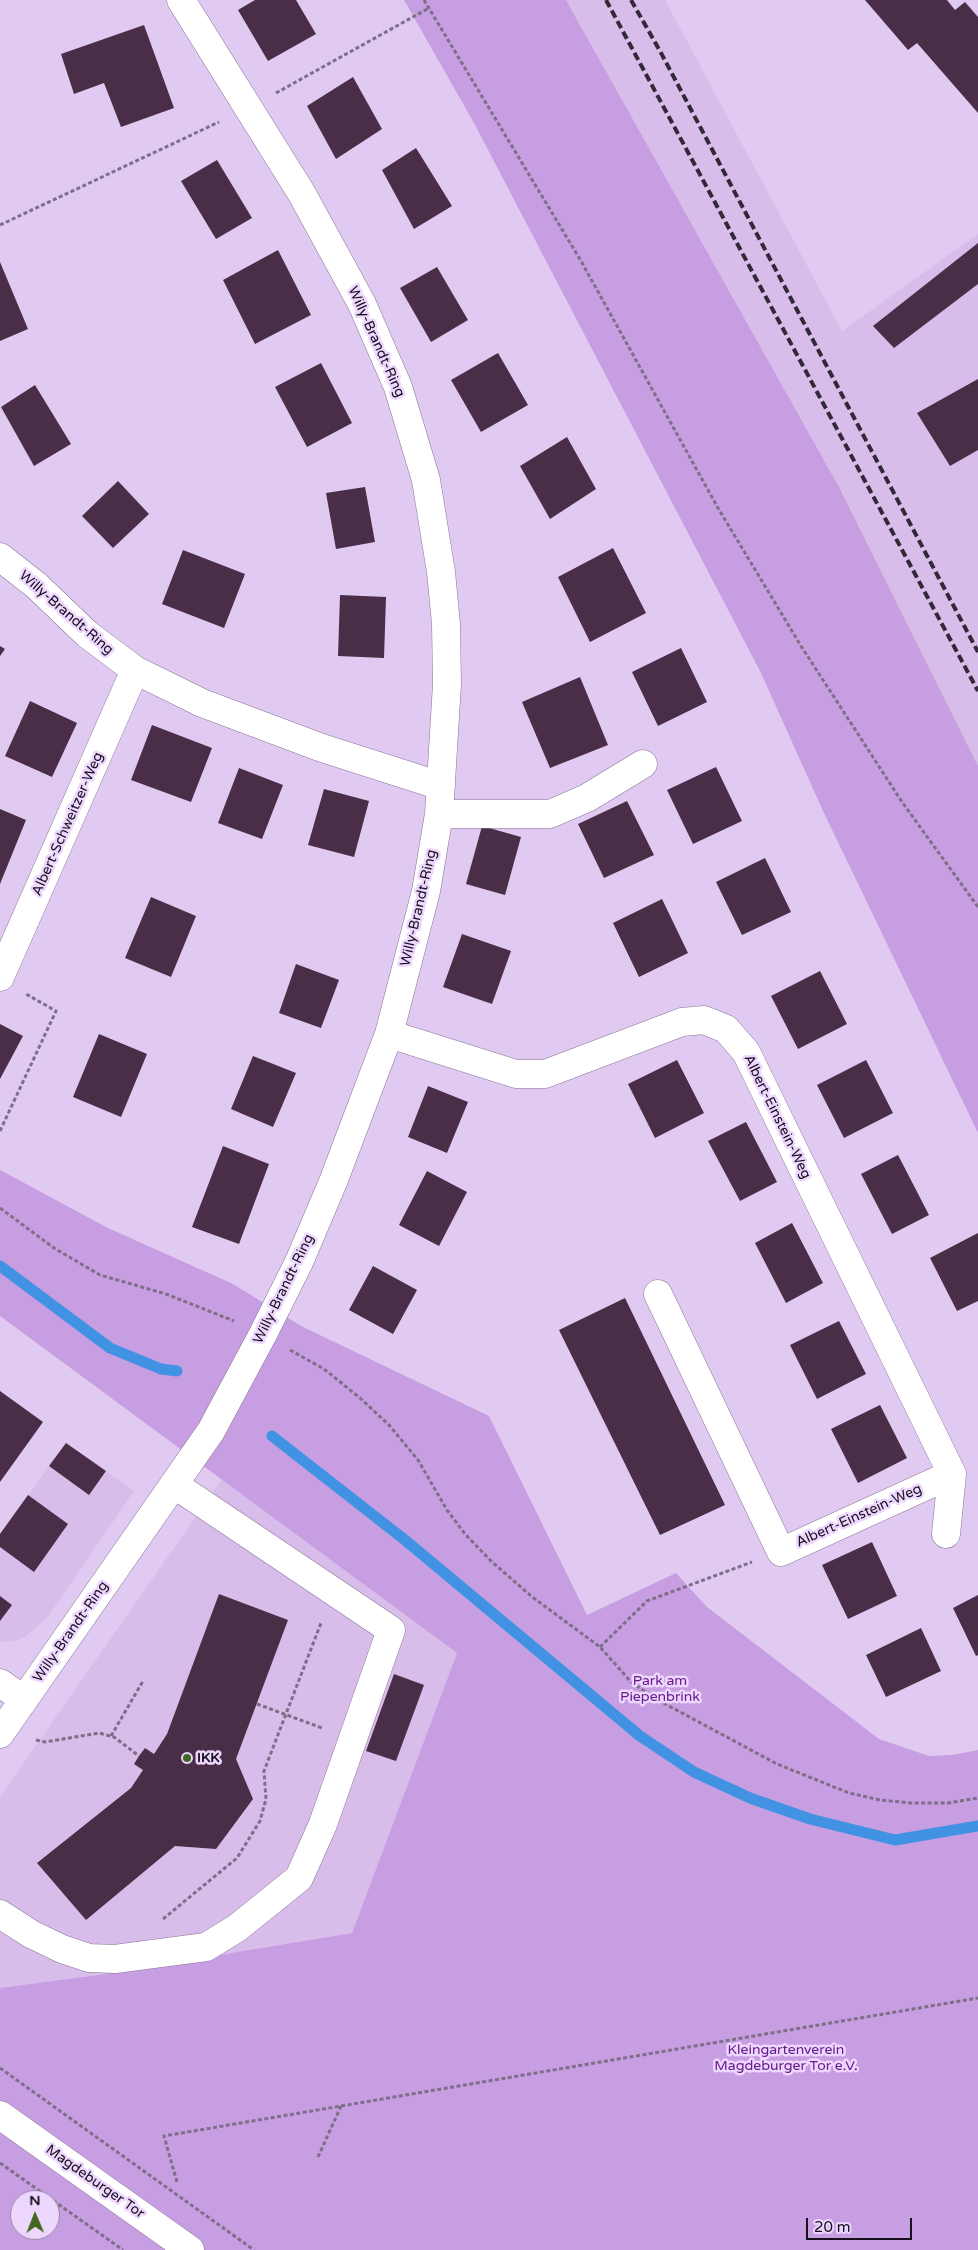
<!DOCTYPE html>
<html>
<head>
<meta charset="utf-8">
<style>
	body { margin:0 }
	#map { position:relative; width:978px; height:2250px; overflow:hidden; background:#e1caf1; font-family:"Varela Round",sans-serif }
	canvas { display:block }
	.north { position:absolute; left:10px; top:2190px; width:50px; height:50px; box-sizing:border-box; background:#eed7fe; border:1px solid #9887a4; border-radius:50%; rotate:359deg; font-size:14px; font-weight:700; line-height:20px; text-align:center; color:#170f1c }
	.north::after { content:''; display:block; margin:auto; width:18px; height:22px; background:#44671f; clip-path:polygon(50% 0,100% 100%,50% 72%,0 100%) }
	.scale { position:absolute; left:806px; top:2218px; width:106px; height:22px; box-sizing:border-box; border:2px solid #170f1c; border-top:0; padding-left:6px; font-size:15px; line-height:18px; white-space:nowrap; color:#170f1c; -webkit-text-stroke:4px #eed7fe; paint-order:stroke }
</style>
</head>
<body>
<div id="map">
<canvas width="978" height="2250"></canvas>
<div class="north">N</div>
<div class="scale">20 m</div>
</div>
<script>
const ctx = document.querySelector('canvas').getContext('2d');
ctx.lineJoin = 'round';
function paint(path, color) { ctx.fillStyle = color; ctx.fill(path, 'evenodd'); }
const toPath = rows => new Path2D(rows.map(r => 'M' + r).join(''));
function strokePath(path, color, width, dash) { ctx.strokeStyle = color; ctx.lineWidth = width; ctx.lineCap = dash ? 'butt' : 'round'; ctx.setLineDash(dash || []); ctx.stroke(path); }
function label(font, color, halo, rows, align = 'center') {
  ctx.font = font + ' "Varela Round",sans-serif'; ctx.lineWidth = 5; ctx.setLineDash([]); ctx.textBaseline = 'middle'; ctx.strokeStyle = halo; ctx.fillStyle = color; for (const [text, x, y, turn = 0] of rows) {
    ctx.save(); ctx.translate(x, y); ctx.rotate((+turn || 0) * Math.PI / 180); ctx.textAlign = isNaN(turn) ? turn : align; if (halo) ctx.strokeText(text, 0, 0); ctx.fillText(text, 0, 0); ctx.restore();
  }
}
const built = toPath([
	[566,0,665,0,842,331,978,234,978,766,839,487],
	[66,1443,134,1491,47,1618,25,1637,15,1641,0,1642,0,1534],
	[222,1479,457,1653,352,1933,98,1975,0,1988,0,1797]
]);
const green = toPath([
	[404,0,566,0,839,487,978,766,978,1133,823,811,761,673,474,123],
	[0,1170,108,1228,233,1284,301,1326,489,1416,587,1615,676,1573,707,1607,879,1739,929,1756,952,1755,978,1750,978,2250,0,2250,0,1988,98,1975,352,1933,457,1653,0,1316],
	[20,2200,50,2200,50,2230,20,2230]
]);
const stream = toPath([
	[0,1266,110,1348,161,1369,177,1371],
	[272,1436,405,1540,640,1736,694,1772,750,1798,810,1819,895,1840,978,1826]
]);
const building = toPath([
	[255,0,296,0,316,34,268,61,238,10],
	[865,0,947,0,955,10,965,2,978,17,978,113,917,43,908,50],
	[144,25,174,108,121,127,104,83,74,94,61,54],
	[353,77,382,129,336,159,307,106],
	[416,148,452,206,414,229,382,170],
	[217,160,252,218,216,239,181,181],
	[978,243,978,284,894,348,873,326],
	[278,250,311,315,255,344,223,280],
	[0,262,28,329,0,341],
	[437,267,468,320,431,342,400,288],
	[498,353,528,405,481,432,451,380],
	[321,363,352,423,307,447,275,387],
	[978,379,978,450,950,466,917,413],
	[35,385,71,444,34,466,1,407],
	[567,437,596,489,550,519,520,466],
	[118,481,149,514,113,548,82,516],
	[365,487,375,542,336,549,326,493],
	[613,548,646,613,590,642,558,577],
	[183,550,245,574,224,628,162,604],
	[340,595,386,597,384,658,338,656],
	[0,646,5,649,0,656],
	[681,648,707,702,658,726,632,672],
	[580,677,608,745,550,768,522,702],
	[30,701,77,723,52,777,5,756],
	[152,725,212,748,191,802,131,780],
	[716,767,742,821,693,844,667,790],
	[239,768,283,785,262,839,218,823],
	[324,789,369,801,354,857,308,845],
	[627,801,654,855,604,878,578,824],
	[0,809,26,820,0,884],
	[482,826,521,837,505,895,466,884],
	[765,858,791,912,742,935,716,882],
	[151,897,196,916,171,977,125,958],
	[662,899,688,953,639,977,613,923],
	[462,934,511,951,492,1004,443,987],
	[296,964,339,980,321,1028,279,1013],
	[820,971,847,1024,798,1049,771,996],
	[0,1024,23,1036,0,1079],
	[99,1034,147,1054,121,1117,73,1097],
	[253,1056,296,1073,273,1127,231,1109],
	[677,1060,704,1113,655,1138,628,1084],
	[866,1060,893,1113,844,1138,817,1085],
	[428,1086,468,1102,447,1153,408,1137],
	[746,1122,777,1182,740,1201,708,1141],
	[223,1146,269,1164,239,1244,192,1227],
	[898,1155,929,1215,892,1234,861,1174],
	[427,1171,467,1192,439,1246,399,1225],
	[792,1223,823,1283,786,1303,755,1243],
	[978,1233,978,1301,957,1311,930,1258],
	[373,1266,417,1290,393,1334,349,1310],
	[625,1298,725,1505,660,1535,559,1330],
	[839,1321,866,1374,817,1399,790,1345],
	[0,1391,43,1422,0,1482],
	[880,1405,907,1458,858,1483,831,1429],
	[66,1443,106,1471,89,1495,49,1466],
	[28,1495,68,1524,34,1572,0,1547,0,1534],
	[872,1542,897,1596,848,1619,822,1565],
	[219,1594,288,1620,236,1759,253,1799,216,1849,175,1846,86,1920,37,1863,131,1788,143,1770,134,1764,139,1756,145,1748,154,1754,167,1734],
	[978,1595,978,1655,976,1656,953,1608],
	[0,1596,12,1605,0,1621],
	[921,1628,941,1671,886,1697,866,1655],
	[394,1674,424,1685,396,1761,366,1751]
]);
const path = toPath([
	[424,0,581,261,718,508,801,646,902,802,978,907],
	[276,93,429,8],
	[0,225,219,122],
	[0,1131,56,1011,26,994],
	[0,1208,54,1248,100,1275,166,1294,234,1321],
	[290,1350,324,1369,360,1398,389,1425,418,1460,447,1510,465,1534,491,1561,531,1596,600,1647,631,1682,656,1699,777,1764,849,1793,880,1800,911,1803,948,1803,978,1798],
	[600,1647,647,1601,752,1562],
	[257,1704,322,1728],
	[111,1736,143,1681],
	[36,1740,45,1742,99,1733,114,1737,139,1756],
	[163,1919,237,1858,260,1821,266,1799,264,1771,321,1623],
	[0,2068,254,2250],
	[318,2157,341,2106],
	[0,2163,123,2250],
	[177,2182,164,2136,978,1998]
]);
const minor = toPath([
	[0,557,37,586,87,634,135,670,202,703,322,748,441,786],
	[439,814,550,814,587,798,643,764],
	[0,977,135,670],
	[389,1034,516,1074,545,1074,682,1022,704,1020,726,1029,746,1052,952,1474,946,1534],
	[658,1294,781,1552,952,1474],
	[0,1683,23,1699],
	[0,1734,211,1431,263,1334,299,1262,333,1182,389,1034,426,891,439,814,447,684,446,624,441,572,426,480,398,387,362,304,302,194,181,0],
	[0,1914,31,1934,62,1949,89,1958,115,1959,206,1947,237,1928,299,1878,323,1824,391,1630,175,1485]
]);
const major = toPath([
	[0,2115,190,2250]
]);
const rail = toPath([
	[606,0,978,691],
	[631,0,660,51,978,652]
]);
const markers = [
	[187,1758,5,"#44671f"]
];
const streetNames = [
	["Willy-Brandt-Ring",376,342,66],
	["Willy-Brandt-Ring",66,613,41],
	["Albert-Schweitzer-Weg",68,824,-66],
	["Willy-Brandt-Ring",419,908,-77],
	["Albert-Einstein-Weg",777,1117,64],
	["Willy-Brandt-Ring",284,1289,-64],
	["Albert-Einstein-Weg",859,1516,-24],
	["Willy-Brandt-Ring",71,1632,-55],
	["Magdeburger Tor",95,2182,35]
];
const parkNames = [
	["Park am",660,1681],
	["Piepenbrink",660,1697],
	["Kleingartenverein",786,2050],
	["Magdeburger Tor e.V.",786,2066]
];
const poiNames = [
	["IKK",197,1758]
];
paint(built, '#d8bdea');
paint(green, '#c79ee2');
strokePath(stream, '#4292e3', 11);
paint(building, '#4a2d46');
strokePath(minor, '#8a7598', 29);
strokePath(major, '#8a7598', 29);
strokePath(path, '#7e6f89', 3, [4, 2.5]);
strokePath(minor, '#fff', 28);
strokePath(major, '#fff', 28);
strokePath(rail, '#322838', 4, [8, 4]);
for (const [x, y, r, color] of markers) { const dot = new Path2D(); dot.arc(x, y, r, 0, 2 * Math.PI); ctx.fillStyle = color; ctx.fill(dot); strokePath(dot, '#eed7fe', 2); }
label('14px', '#170f1c', '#eed7fe', streetNames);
label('14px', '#661b8a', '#eed7fe', parkNames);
label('bold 14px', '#170f1c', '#eed7fe', poiNames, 'left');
</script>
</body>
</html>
